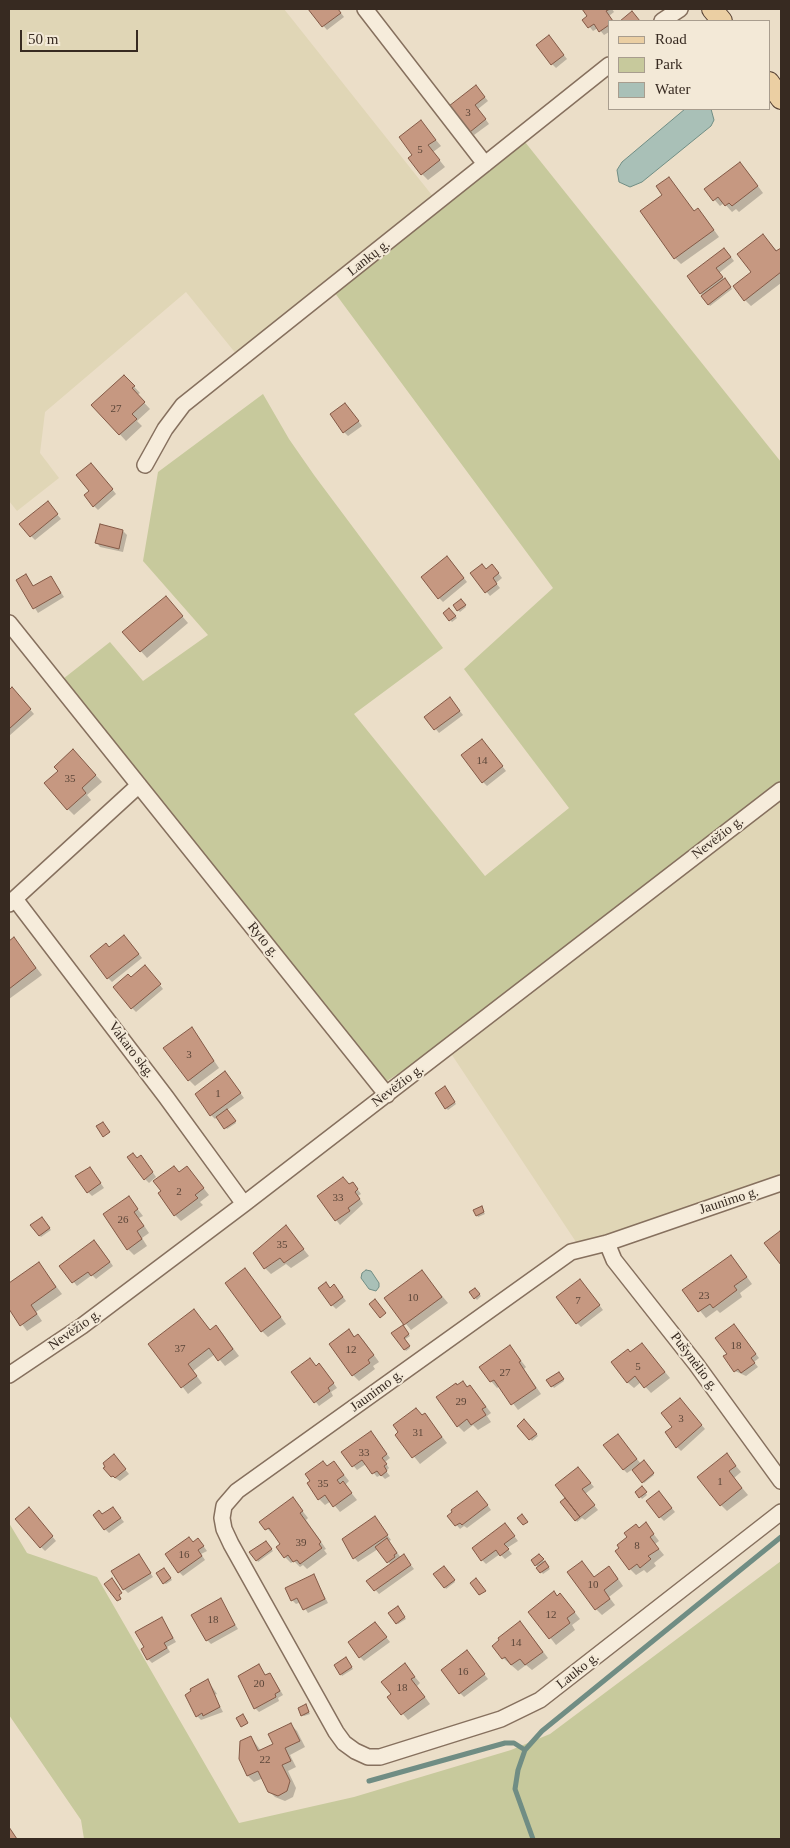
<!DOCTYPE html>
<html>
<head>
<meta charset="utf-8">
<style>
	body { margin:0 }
	#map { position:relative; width:790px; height:1848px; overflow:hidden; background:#ebdec8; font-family:"Times New Roman",serif }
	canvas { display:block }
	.frame { position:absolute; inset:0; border:10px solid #372a21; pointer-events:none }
	.legend { position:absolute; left:608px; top:20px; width:162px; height:90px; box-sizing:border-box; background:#f3e9d7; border:1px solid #a89d8e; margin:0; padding:6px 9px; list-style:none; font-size:15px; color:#372a21 }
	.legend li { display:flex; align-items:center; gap:10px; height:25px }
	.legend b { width:25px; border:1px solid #a89d8e }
	.scale { position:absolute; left:20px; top:30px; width:118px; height:22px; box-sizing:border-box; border:2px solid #372a21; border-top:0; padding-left:6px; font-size:15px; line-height:18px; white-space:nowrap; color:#372a21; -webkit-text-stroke:4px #f3e9d7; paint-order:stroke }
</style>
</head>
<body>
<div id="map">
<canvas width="790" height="1848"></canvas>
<div class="frame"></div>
<ul class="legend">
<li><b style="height:6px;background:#ebcfa3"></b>Road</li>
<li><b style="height:14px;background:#c7c99c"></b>Park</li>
<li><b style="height:14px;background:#a9c0b7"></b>Water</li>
</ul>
<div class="scale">50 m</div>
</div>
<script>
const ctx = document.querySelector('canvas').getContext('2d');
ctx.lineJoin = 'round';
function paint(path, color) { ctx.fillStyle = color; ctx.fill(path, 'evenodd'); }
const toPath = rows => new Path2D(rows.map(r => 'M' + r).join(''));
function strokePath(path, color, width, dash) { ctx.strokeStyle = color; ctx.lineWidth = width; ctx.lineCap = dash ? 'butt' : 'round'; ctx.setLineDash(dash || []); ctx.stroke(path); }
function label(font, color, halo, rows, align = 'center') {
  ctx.font = font + ' "Times New Roman",serif'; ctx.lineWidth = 4; ctx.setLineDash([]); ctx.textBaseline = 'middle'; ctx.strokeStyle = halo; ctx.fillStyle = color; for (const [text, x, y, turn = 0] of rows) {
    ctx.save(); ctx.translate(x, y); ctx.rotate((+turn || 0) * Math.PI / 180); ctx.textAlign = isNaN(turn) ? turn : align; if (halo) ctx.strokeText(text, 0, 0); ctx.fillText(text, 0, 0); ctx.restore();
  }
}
const farmland = toPath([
	[9,9,284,9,435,199,237,355,186,292,45,412,40,453,59,478,17,511,9,501],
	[781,790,781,1183,580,1248,452,1055,561,971,556,965]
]);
const green = toPath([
	[525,142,781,462,781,790,443,1044,384,1083,63,679,110,642,143,681,208,635,143,561,158,472,263,394,289,439,314,475,443,648,354,714,485,876,569,808,464,669,553,588,329,285,442,207],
	[9,1523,27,1553,97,1577,239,1823,354,1797,511,1750,550,1734,781,1561,781,1839,84,1839,81,1820,9,1715]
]);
const water = toPath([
	[685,109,711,109,714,120,711,126,642,182,630,187,619,182,617,170,622,162,685,109],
	[366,1270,371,1271,379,1283,379,1287,376,1291,369,1289,361,1278,362,1273,366,1270]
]);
const shadow = toPath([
	[309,9,338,9,344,17,327,30],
	[584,9,612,9,614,12,609,16,613,21,609,21,609,32,604,35,598,28,593,31,584,20,589,16],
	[553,41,567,59,556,68,552,64],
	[480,91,488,101,478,109,489,124,474,135,451,106],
	[421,122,441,146,433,152,445,167,428,180,422,174,414,155],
	[746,170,763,193,739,212,736,209,732,212,724,203,720,206,706,190],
	[668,178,695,212,704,216,719,237,681,264,675,258],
	[763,235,777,251,781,250,781,283,751,306,745,300],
	[728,253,734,261,719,273,732,289,710,306,688,276],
	[124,376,140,393,137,395,150,409,137,421,142,426,126,441,93,405],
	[349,408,362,426,348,436,344,432],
	[95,468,116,494,98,510,94,506,91,491],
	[51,507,61,519,35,540,31,536],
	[101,526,123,531,127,535,123,552,100,547,97,543],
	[451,561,467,582,443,602,439,598],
	[486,570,496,570,502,578,496,583,500,588,490,596,472,574],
	[26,576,34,587,51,577,64,597,38,613,18,581],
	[461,600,466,607,460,612,454,606],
	[172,604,188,623,147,658,124,632],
	[449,609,457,618,452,622,444,613],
	[12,689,34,714,9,736,9,692],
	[450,699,463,715,439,733,426,717],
	[486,745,506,771,487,786,483,782],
	[79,757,102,782,87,795,91,800,74,815,68,809],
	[14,939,42,975,9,999,9,943],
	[128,940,142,958,112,982,108,978,109,948],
	[149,971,163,989,136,1012,132,1008,131,979],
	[192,1028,219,1068,195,1086,189,1080],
	[229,1077,244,1098,227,1110,236,1123,227,1129,217,1117,215,1119,211,1115],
	[447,1089,456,1104,448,1110,446,1108],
	[138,1159,145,1161,156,1177,149,1183,145,1179],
	[187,1167,209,1195,200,1202,203,1205,181,1221,175,1215,179,1173],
	[93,1172,104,1188,92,1196,88,1192],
	[350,1186,356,1187,361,1194,358,1196,363,1204,340,1225,319,1197],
	[129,1198,143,1216,139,1218,149,1233,142,1238,147,1246,134,1255,128,1249],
	[481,1207,485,1214,478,1217,477,1215],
	[43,1220,51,1230,41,1237,40,1236],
	[286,1227,309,1256,291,1268,286,1264,271,1274,265,1268],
	[98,1245,113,1266,96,1279,92,1275,77,1286,61,1266],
	[737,1263,752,1284,740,1293,742,1297,720,1313,717,1310,706,1318,684,1291],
	[39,1264,62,1294,36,1312,42,1321,27,1331,9,1307,9,1284],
	[245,1269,286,1324,268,1337,262,1331],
	[422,1272,448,1303,411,1330,386,1299],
	[584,1285,603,1310,581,1327,577,1323],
	[330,1289,338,1290,346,1301,336,1309,332,1305],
	[475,1289,481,1296,477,1300,471,1293],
	[194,1310,211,1331,222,1333,239,1356,225,1366,215,1354,193,1371,202,1383,188,1394,150,1344],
	[404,1328,410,1336,404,1340,410,1348,406,1351,393,1333],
	[738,1330,759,1358,754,1362,758,1367,746,1376,735,1371,729,1354],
	[349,1331,355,1337,358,1335,364,1341,379,1362,373,1366,375,1369,359,1381,353,1375],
	[642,1344,670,1378,651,1393,641,1382,634,1388,627,1382,631,1354],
	[510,1347,526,1367,524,1369,541,1394,518,1410,500,1386,497,1388,491,1381],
	[316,1367,323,1368,337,1388,331,1392,333,1396,319,1406,293,1372],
	[560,1375,564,1381,554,1388,548,1381],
	[463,1383,476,1393,491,1413,487,1416,491,1422,478,1430,473,1425,464,1432,458,1426,458,1386],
	[680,1399,705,1429,681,1451,677,1447,674,1427],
	[430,1421,447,1443,420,1464,397,1435],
	[524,1421,538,1436,532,1441,518,1426],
	[374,1437,390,1458,385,1462,389,1468,386,1471,390,1476,385,1479,381,1475,377,1477,366,1464,357,1470,343,1453],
	[621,1439,641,1464,644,1462,654,1475,644,1483,633,1469,627,1473,623,1469],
	[727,1455,741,1472,734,1478,748,1495,727,1511,721,1505],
	[117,1460,129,1474,120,1481,112,1476],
	[334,1462,349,1481,345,1485,357,1500,340,1512,331,1501,325,1505,319,1499,327,1467],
	[582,1473,594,1487,585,1494,598,1510,585,1520,582,1518,577,1522,569,1504],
	[642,1488,647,1495,642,1499,637,1492],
	[481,1496,491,1510,467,1528,464,1526,460,1529,449,1516],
	[663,1497,675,1512,664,1521,660,1517],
	[293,1499,308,1518,306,1520,326,1549,324,1550,327,1554,307,1569,303,1565,300,1567,294,1561,291,1563,285,1557,282,1544,261,1522],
	[116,1512,124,1522,109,1533,105,1529,103,1516],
	[33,1513,56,1541,45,1551,41,1547],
	[375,1518,391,1540,389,1541,401,1558,407,1560,414,1569,379,1594,368,1581,391,1565,378,1549,358,1562,349,1552],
	[646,1524,659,1541,655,1544,664,1555,654,1563,656,1566,647,1573,644,1570,636,1575,630,1569,639,1529],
	[509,1529,518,1541,507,1548,512,1554,505,1559,500,1554,486,1564,482,1560],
	[202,1544,207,1551,201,1554,205,1560,183,1576,179,1572],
	[267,1544,273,1551,258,1562,257,1560],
	[539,1555,550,1569,543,1574,536,1565],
	[142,1560,153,1577,128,1593,124,1589],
	[446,1569,455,1582,446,1589,445,1587],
	[166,1571,172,1580,166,1584,164,1583],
	[615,1574,623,1586,609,1597,615,1605,602,1615,596,1609,595,1578],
	[314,1576,328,1603,308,1613,301,1602,296,1604,292,1600],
	[557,1597,566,1601,580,1619,572,1625,575,1630,556,1645,530,1612],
	[220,1600,238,1629,211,1644,207,1640],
	[399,1609,406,1619,398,1624,397,1623],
	[162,1619,176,1642,167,1647,170,1652,152,1663,148,1659],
	[379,1628,390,1642,364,1661,360,1657],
	[526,1629,548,1658,532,1670,526,1665,518,1671,503,1658,494,1646],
	[470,1656,488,1679,464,1697,460,1693],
	[348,1661,353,1669,342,1676,341,1674],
	[405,1665,420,1683,417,1686,430,1704,408,1720,389,1697],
	[259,1666,266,1676,269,1674,273,1678,283,1695,278,1698,279,1701,259,1712,255,1708],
	[208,1681,217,1694,214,1695,223,1712,201,1720,197,1716],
	[307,1708,310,1714,304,1716,302,1715],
	[291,1725,297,1731,305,1747,290,1755,296,1767,288,1771,296,1788,293,1797,285,1801,275,1797,269,1791,263,1778,254,1782,248,1776,240,1758,251,1737,261,1751,275,1745]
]);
const stream = toPath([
	[369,1781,505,1743,514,1743,525,1750],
	[533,1839,515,1789,518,1770,525,1750,542,1731,781,1537]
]);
const building = toPath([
	[308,9,338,9,341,13,322,27,308,9],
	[582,9,610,9,606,11,613,21,609,21,609,25,599,32,594,24,588,28,582,20,587,16,582,9],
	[632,11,640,21,620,21,632,11],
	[549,35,564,55,551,65,536,45,549,35],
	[476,85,485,97,475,105,486,119,470,132,449,106,476,85],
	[421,120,436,140,428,145,440,160,421,175,408,158,412,155,399,137,421,120],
	[740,162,758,186,732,206,729,203,725,206,718,197,713,201,704,189,740,162],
	[669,177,694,211,698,208,714,230,674,259,640,211,662,195,656,186,669,177],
	[763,234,776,251,781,248,781,272,744,301,733,286,751,272,737,254,763,234],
	[724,248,731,257,716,268,723,277,700,294,687,276,724,248],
	[725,278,731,287,708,305,701,296,725,278],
	[124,375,135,386,132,388,145,402,132,414,137,419,119,435,91,405,124,375],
	[345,403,359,421,343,433,330,414,345,403],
	[91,463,113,489,93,507,84,495,89,491,76,475,91,463],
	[48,501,58,514,30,537,19,524,48,501],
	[100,524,123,530,119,549,95,543,100,524],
	[447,556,464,578,438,599,421,577,447,556],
	[482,564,486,569,492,564,499,573,493,578,497,584,485,593,470,573,482,564],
	[26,574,33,586,51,576,61,593,33,609,16,580,26,574],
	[166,596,183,616,140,652,122,632,166,596],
	[461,599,466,605,457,611,453,605,461,599],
	[449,608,456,616,449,621,443,613,449,608],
	[12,687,31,709,9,729,9,690,12,687],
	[450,697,460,711,434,730,424,717,450,697],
	[482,739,503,766,482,783,461,755,482,739],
	[73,749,96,775,82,788,86,793,67,810,44,783,58,771,54,767,73,749],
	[124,935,139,954,107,979,90,956,106,943,109,947,124,935],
	[14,937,36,968,9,989,9,941,14,937],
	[145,965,161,984,131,1009,113,987,128,974,131,977,145,965],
	[192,1027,214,1061,188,1081,163,1048,192,1027],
	[225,1071,241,1093,210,1116,195,1094,225,1071],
	[445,1086,455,1102,445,1109,435,1093,445,1086],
	[227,1109,236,1121,224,1129,216,1117,227,1109],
	[103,1122,110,1132,103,1137,96,1126,103,1122],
	[133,1153,137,1158,141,1155,153,1172,144,1180,127,1157,133,1153],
	[174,1166,179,1172,187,1166,204,1188,195,1195,198,1198,174,1216,158,1193,161,1191,153,1181,174,1166],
	[90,1167,101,1183,87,1193,75,1176,90,1167],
	[343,1177,349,1184,353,1182,358,1189,355,1192,360,1199,348,1208,350,1211,335,1221,317,1196,343,1177],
	[129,1196,138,1209,134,1212,144,1226,137,1231,142,1239,127,1250,103,1214,129,1196],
	[482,1206,484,1212,476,1216,473,1210,482,1206],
	[42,1217,50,1228,39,1236,30,1225,42,1217],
	[286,1225,304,1249,284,1263,280,1258,264,1269,253,1253,286,1225],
	[780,1231,781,1233,781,1265,764,1243,780,1231],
	[94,1240,110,1262,91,1276,88,1272,72,1283,59,1266,94,1240],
	[731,1255,747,1277,734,1286,737,1290,713,1308,710,1304,698,1312,682,1290,731,1255],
	[39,1262,56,1287,31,1305,37,1314,20,1326,9,1309,9,1283,39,1262],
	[245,1268,281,1317,261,1332,225,1283,245,1268],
	[422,1270,442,1297,404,1325,384,1298,422,1270],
	[580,1279,600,1305,576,1324,556,1297,580,1279],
	[326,1282,330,1288,334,1284,343,1297,331,1306,318,1288,326,1282],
	[475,1288,480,1294,474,1299,469,1292,475,1288],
	[375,1299,386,1313,380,1318,369,1304,375,1299],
	[194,1309,210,1330,216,1325,233,1349,218,1361,209,1348,188,1364,197,1376,181,1388,148,1344,194,1309],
	[734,1324,756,1354,751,1358,755,1363,741,1373,738,1369,734,1372,723,1356,727,1354,715,1338,734,1324],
	[403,1325,409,1334,404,1338,410,1346,404,1350,391,1333,403,1325],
	[349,1329,354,1337,358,1334,374,1355,368,1360,370,1363,352,1376,329,1344,349,1329],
	[642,1343,665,1372,644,1388,635,1376,627,1383,611,1362,628,1349,630,1352,642,1343],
	[510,1345,521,1361,519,1362,536,1388,511,1405,494,1380,490,1382,479,1367,510,1345],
	[310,1358,316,1366,319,1363,334,1383,328,1388,330,1391,314,1403,291,1372,310,1358],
	[559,1372,564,1379,551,1387,546,1380,559,1372],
	[463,1381,467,1387,470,1385,486,1407,482,1409,486,1415,471,1425,467,1419,457,1427,436,1397,456,1383,457,1385,463,1381],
	[680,1398,702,1425,676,1448,665,1432,672,1427,661,1413,680,1398],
	[416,1408,422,1415,425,1413,442,1437,412,1458,395,1435,398,1432,393,1425,416,1408],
	[524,1419,537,1434,529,1440,517,1426,524,1419],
	[371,1431,387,1454,382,1458,387,1464,384,1466,387,1471,381,1476,377,1471,372,1474,362,1460,352,1467,341,1452,371,1431],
	[618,1434,637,1459,623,1470,603,1445,618,1434],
	[727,1453,736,1466,729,1471,742,1488,720,1506,697,1477,727,1453],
	[114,1454,126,1469,115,1478,113,1476,111,1477,103,1468,105,1467,103,1463,114,1454],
	[644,1460,654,1473,642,1483,632,1470,644,1460],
	[323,1461,327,1466,334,1461,344,1475,337,1480,340,1484,343,1481,352,1493,333,1507,325,1495,318,1500,307,1483,310,1481,305,1474,323,1461],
	[578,1467,591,1483,582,1489,595,1505,580,1517,555,1485,578,1467],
	[642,1486,647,1492,639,1498,635,1492,642,1486],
	[477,1491,488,1505,462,1525,460,1523,455,1526,447,1516,452,1512,451,1510,477,1491],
	[659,1491,672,1508,659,1518,646,1501,659,1491],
	[293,1497,303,1511,300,1513,321,1542,319,1544,322,1548,300,1564,297,1560,293,1562,288,1555,284,1558,276,1547,280,1544,269,1528,265,1530,259,1522,293,1497],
	[565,1498,580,1517,575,1521,560,1502,565,1498],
	[29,1507,53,1536,40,1548,15,1519,29,1507],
	[113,1507,121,1518,104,1530,93,1515,99,1510,102,1514,113,1507],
	[522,1514,528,1522,523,1525,517,1518,522,1514],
	[375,1516,388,1535,353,1559,342,1539,375,1516],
	[646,1522,654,1534,650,1537,659,1549,648,1556,651,1559,640,1568,637,1564,629,1570,615,1551,619,1548,617,1545,627,1537,624,1533,636,1524,639,1528,646,1522],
	[505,1523,515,1536,504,1544,509,1549,500,1556,496,1550,481,1561,472,1548,505,1523],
	[189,1537,193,1542,198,1538,204,1546,198,1550,202,1556,178,1573,165,1554,189,1537],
	[387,1538,397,1553,394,1555,395,1557,387,1563,375,1547,387,1538],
	[266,1541,272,1549,256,1561,249,1552,266,1541],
	[139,1554,151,1573,123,1590,111,1571,139,1554],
	[404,1554,411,1565,374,1591,366,1581,404,1554],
	[539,1554,544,1559,535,1566,531,1560,539,1554],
	[545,1561,549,1567,540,1573,536,1568,545,1561],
	[582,1561,594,1577,609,1566,618,1579,604,1590,610,1599,595,1610,567,1572,582,1561],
	[444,1566,455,1580,444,1588,433,1574,444,1566],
	[164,1568,171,1578,163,1584,156,1573,164,1568],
	[314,1574,325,1599,303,1610,297,1598,291,1601,285,1588,314,1574],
	[112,1578,122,1593,119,1595,121,1599,117,1601,104,1584,112,1578],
	[476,1578,486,1591,479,1595,470,1583,476,1578],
	[554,1591,557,1596,560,1593,575,1612,567,1618,570,1623,549,1639,528,1612,554,1591],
	[221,1598,235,1625,206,1641,191,1615,221,1598],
	[398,1606,405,1617,396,1624,388,1613,398,1606],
	[162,1617,173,1638,164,1643,167,1648,147,1660,141,1649,144,1647,135,1632,162,1617],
	[520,1621,543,1652,525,1665,520,1659,511,1665,505,1657,502,1659,492,1646,499,1640,498,1638,520,1621],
	[375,1622,387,1637,359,1658,348,1642,375,1622],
	[467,1650,485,1674,459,1694,441,1670,467,1650],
	[346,1657,352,1667,340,1675,334,1665,346,1657],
	[405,1663,415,1677,411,1679,425,1697,401,1715,387,1697,391,1694,381,1682,405,1663],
	[259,1664,265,1675,270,1673,280,1691,275,1694,276,1697,254,1709,238,1676,259,1664],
	[208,1679,220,1707,203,1716,202,1713,196,1717,185,1695,191,1691,190,1689,208,1679],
	[306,1704,309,1712,301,1716,298,1708,306,1704],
	[243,1714,248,1723,241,1727,236,1718,243,1714],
	[291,1723,300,1741,285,1748,291,1761,282,1765,290,1781,287,1791,278,1796,268,1792,258,1771,247,1776,239,1759,240,1741,251,1736,258,1751,273,1744,268,1734,291,1723],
	[9,1827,17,1839,9,1839,9,1827]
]);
const minor = toPath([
	[365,9,485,164],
	[662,21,680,9],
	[145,465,165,429,183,405,609,65],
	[9,623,387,1095],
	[15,899,166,1097,244,1204],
	[9,904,139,785],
	[781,1183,607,1243,571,1252,237,1491,224,1506,222,1518,224,1529,231,1544,336,1732,344,1743,355,1751,368,1757,380,1757,501,1719,540,1700,781,1512],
	[607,1243,614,1260,696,1364,781,1481],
	[9,1375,82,1326,244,1204,781,790]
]);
const major = toPath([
	[712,9,722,21],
	[769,82,781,99]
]);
const numberNames = [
	["3",468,113],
	["5",420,150],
	["27",116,409],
	["14",482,761],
	["35",70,779],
	["3",189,1055],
	["1",218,1094],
	["2",179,1192],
	["33",338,1198],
	["26",123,1220],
	["35",282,1245],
	["23",704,1296],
	["10",413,1298],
	["7",578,1301],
	["18",736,1346],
	["37",180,1349],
	["12",351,1350],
	["5",638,1367],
	["27",505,1373],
	["29",461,1402],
	["3",681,1419],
	["31",418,1433],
	["33",364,1453],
	["1",720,1482],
	["35",323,1484],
	["39",301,1543],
	["8",637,1546],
	["16",184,1555],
	["10",593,1585],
	["12",551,1615],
	["18",213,1620],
	["14",516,1643],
	["16",463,1672],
	["20",259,1684],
	["18",402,1688],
	["22",265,1760]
];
const streetNames = [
	["Lankų g.",369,258,-38],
	["Nevėžio g.",718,838,-38],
	["Ryto g.",263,940,51],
	["Vakaro skg.",131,1050,53],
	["Nevėžio g.",398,1086,-37],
	["Jaunimo g.",729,1201,-18],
	["Nevėžio g.",75,1330,-35],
	["Pušynėlio g.",694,1362,53],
	["Jaunimo g.",377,1391,-36],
	["Lauko g.",578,1671,-38]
];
paint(farmland, '#e0d6b6');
paint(green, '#c7c99c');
paint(water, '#a9c0b7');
strokePath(water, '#708d84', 1);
paint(shadow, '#0003');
strokePath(stream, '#708d84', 5);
paint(building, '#c69881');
strokePath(building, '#835946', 1);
strokePath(minor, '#86705e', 18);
strokePath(major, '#543f32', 22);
strokePath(minor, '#f6ecdb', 15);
strokePath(major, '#ebcfa3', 20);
label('11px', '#5b4639', null, numberNames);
label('14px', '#372a21', '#f3e9d7', streetNames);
</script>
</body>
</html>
